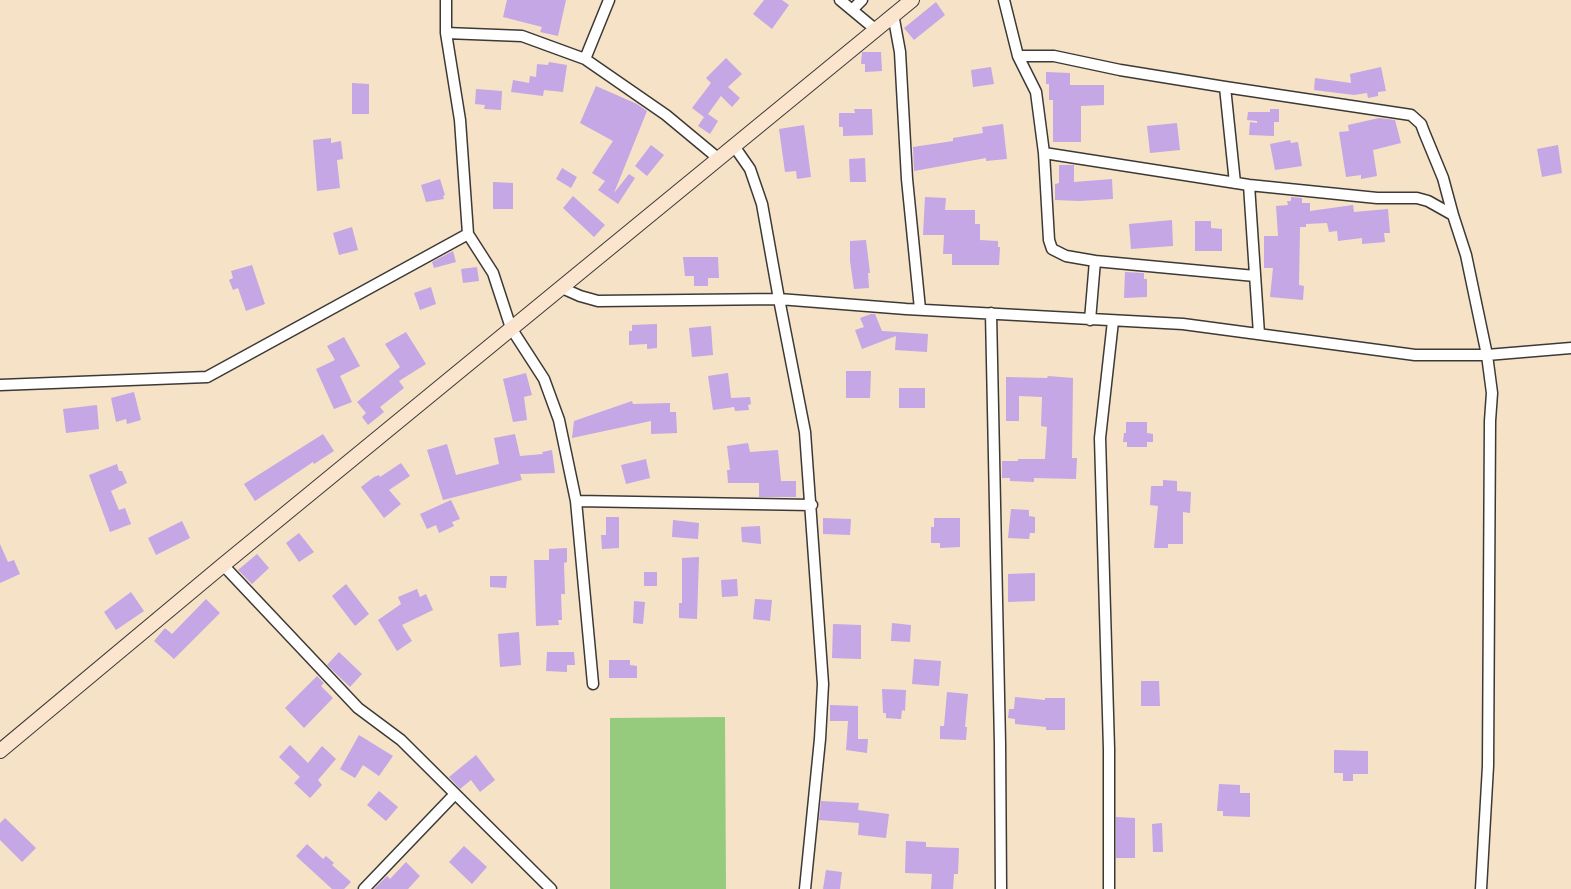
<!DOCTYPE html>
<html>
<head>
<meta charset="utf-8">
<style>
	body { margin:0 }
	canvas { display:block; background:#f5e2c7 }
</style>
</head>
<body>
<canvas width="1571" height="889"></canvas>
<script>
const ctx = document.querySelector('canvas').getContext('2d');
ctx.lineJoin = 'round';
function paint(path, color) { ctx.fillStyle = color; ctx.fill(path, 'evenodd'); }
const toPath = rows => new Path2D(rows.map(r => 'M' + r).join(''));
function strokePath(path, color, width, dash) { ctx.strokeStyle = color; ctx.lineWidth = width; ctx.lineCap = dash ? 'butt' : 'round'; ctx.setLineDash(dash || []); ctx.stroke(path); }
const green = toPath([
	[725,717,726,889,610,889,610,718]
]);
const building = toPath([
	[507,0,566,0,558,36,540,32,542,27,503,17],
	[764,0,782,0,789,5,772,29,753,14],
	[936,2,945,15,914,40,904,28],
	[862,52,881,52,882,71,865,72,865,64,861,64],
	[726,58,742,74,728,87,740,98,732,107,721,96,708,114,718,121,710,134,698,126,704,117,692,108,711,83,706,78],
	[549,62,567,65,563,92,544,90,543,96,511,92,513,80,529,83,530,76,536,77,537,64,548,65],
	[991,67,994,84,973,87,971,70],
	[1381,67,1386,91,1378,92,1378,96,1368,98,1367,93,1354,95,1314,90,1315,78,1351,83,1350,74],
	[1046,72,1070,73,1070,85,1104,85,1104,105,1081,106,1081,142,1053,142,1053,100,1049,100,1049,84,1046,84],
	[352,83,369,84,369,114,352,114],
	[596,86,637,104,647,111,614,193,629,174,635,178,618,204,598,190,605,181,592,173,613,141,580,123],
	[476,89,502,91,501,110,484,109,485,105,475,104],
	[854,109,872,109,873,135,843,136,843,127,839,127,839,113,855,113],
	[1270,109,1279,109,1279,122,1274,122,1274,136,1249,135,1250,122,1257,123,1257,121,1247,120,1248,112,1270,112],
	[1379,118,1395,120,1401,143,1373,150,1377,176,1361,179,1361,175,1346,177,1339,132,1349,131,1348,125],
	[1177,123,1180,150,1150,153,1147,126],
	[1003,124,1007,159,986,161,986,158,914,171,913,147,953,141,953,138,983,133,982,127],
	[804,125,811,177,797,179,796,171,785,172,779,129],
	[331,138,331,143,341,141,343,159,337,160,340,188,317,191,313,140],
	[1290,140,1291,143,1298,142,1302,166,1275,170,1270,144],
	[651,145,664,155,647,176,635,166],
	[1558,145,1562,173,1542,177,1537,149],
	[865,158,866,182,850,182,849,159],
	[1059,165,1074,165,1074,182,1112,179,1113,199,1079,201,1055,200,1055,184,1059,183],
	[562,168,577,177,571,188,556,179],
	[440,179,445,195,443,196,444,199,426,202,421,185],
	[493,182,513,183,513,209,493,209],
	[573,196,605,225,594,237,563,208],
	[925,197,946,198,945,210,975,210,975,224,980,224,980,240,998,241,998,247,1000,247,999,265,952,265,952,254,943,254,944,235,923,235],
	[1291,197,1302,198,1302,203,1310,203,1310,211,1353,205,1354,212,1388,209,1390,233,1384,233,1385,242,1362,244,1362,238,1338,241,1337,231,1329,232,1327,223,1306,224,1306,227,1300,227,1299,285,1304,286,1303,300,1270,297,1273,268,1264,268,1264,236,1278,236,1276,206,1288,205,1287,201,1291,201],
	[1172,220,1173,246,1131,249,1129,224],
	[1195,221,1211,221,1211,228,1222,229,1222,251,1195,251],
	[352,227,358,250,339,255,333,233],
	[866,240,870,273,868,273,869,288,854,289,850,261,850,241],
	[453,251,456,262,434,268,432,262],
	[683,257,718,257,719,278,708,278,708,286,694,286,694,276,685,276],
	[252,265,265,304,246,311,238,288,233,290,229,280,233,278,231,271],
	[477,267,479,281,463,283,461,269],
	[1125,272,1144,273,1144,279,1147,279,1147,297,1124,298],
	[431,287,436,304,420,310,414,293],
	[871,314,875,314,882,331,928,334,927,352,895,350,896,336,862,349,855,330,864,327,860,318],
	[657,324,657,348,647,349,647,344,629,345,629,331,632,331,632,325],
	[711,326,713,355,692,357,689,328],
	[406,332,426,364,399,381,404,388,380,407,384,412,368,425,362,417,366,413,357,402,400,367,385,344],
	[344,337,360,366,340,376,352,402,334,409,316,369,335,360,327,346],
	[846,371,871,371,870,398,846,398],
	[526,373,532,395,524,397,527,420,513,422,503,379],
	[728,373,731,398,750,397,751,404,748,405,749,410,735,411,734,407,713,410,708,376],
	[1048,376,1073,378,1072,458,1077,458,1076,479,1034,478,1034,482,1010,481,1010,478,1002,478,1002,461,1018,461,1018,459,1045,459,1047,427,1041,426,1042,397,1019,396,1019,421,1006,421,1006,377,1047,378],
	[899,388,925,388,925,408,899,408],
	[134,392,141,420,127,424,126,419,116,422,111,398],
	[632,401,633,404,670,403,670,412,676,412,677,433,651,434,651,421,572,438,574,421],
	[97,405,99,429,66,433,63,409],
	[1126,422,1147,422,1147,433,1153,434,1153,442,1147,442,1147,447,1127,447,1127,442,1123,442,1124,433,1126,433],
	[323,434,334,451,314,464,313,462,255,501,244,484],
	[515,434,520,456,543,454,542,452,552,450,555,473,520,474,522,480,443,500,427,450,447,444,456,475,499,464,494,438],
	[748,443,750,452,778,450,781,481,796,481,796,497,759,497,759,483,728,483,727,470,730,470,727,446],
	[646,459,650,478,626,484,621,465],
	[401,463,410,476,389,490,401,504,384,518,361,487,374,477,379,475,380,477],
	[117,464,119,471,122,471,127,483,111,491,119,510,125,508,131,524,110,532,89,475],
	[1163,480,1177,481,1177,491,1191,492,1190,513,1183,512,1183,544,1168,544,1168,548,1154,548,1158,506,1150,505,1151,486,1163,486],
	[451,500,460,519,452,522,454,526,439,533,436,525,427,529,420,514],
	[1011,509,1029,510,1029,516,1035,517,1035,533,1030,533,1029,539,1008,538],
	[606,517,619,517,619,548,602,549,601,535,606,535],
	[823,518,851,519,850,535,823,534],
	[934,518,960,518,960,547,940,548,940,543,931,543,931,527,934,527],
	[673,520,699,523,698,539,672,537],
	[182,521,190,538,156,555,148,538],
	[760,526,761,544,742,542,741,527],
	[299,533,314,552,299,562,286,543],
	[0,544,8,562,14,560,20,574,0,583],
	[567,548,567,562,564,563,565,594,561,594,562,620,558,620,559,625,536,626,534,560,549,560,549,549],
	[257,554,269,568,252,584,238,570],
	[699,557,697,619,679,618,679,603,682,603,682,558],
	[644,572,657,572,657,586,644,586],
	[1035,573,1035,601,1008,602,1008,574],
	[490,576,507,576,506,588,490,587],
	[737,579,738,596,722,597,721,580],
	[346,584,369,614,355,626,332,596],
	[417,589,420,597,426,594,433,610,402,625,412,641,397,651,378,620,401,604,398,597],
	[131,592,144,611,116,630,104,612],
	[206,599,220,613,174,659,154,641,165,628,172,634],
	[755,599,772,600,770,621,753,619],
	[634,601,645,602,643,624,633,623],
	[892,623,911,625,910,642,891,641],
	[833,624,861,625,861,659,832,658],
	[519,632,521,665,500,667,498,634],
	[339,652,362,674,350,687,327,665],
	[547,652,574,652,575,665,567,665,567,672,546,671],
	[914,659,941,661,939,686,912,684],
	[609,660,630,660,630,665,637,666,637,678,609,678],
	[317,676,324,683,321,686,333,698,304,728,285,708],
	[1141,681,1159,681,1160,706,1141,706],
	[882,689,906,690,905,711,902,710,901,719,886,718,886,713,883,713],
	[947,692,968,694,965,727,967,727,966,740,940,739,940,726,944,726],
	[1015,697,1045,700,1045,698,1065,698,1065,730,1046,730,1046,727,1015,724,1015,719,1008,718,1009,709,1014,709],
	[830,705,858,706,858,739,868,739,867,753,846,750,848,721,830,721],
	[359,735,393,756,379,776,363,765,355,778,340,769],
	[290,745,308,763,322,746,336,759,318,780,322,785,310,798,294,783,300,777,279,757],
	[1334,750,1368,751,1368,774,1353,774,1353,781,1343,781,1343,773,1334,773],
	[476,755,495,780,480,792,471,780,460,789,449,777],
	[1219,784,1240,785,1240,793,1250,793,1250,817,1223,816,1223,811,1217,811],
	[379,791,398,807,386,821,367,805],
	[821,801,859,803,858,810,889,814,886,838,858,835,859,823,819,820],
	[1116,817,1135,818,1135,858,1116,858],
	[5,818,36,848,22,862,0,840,0,823],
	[1162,823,1163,852,1153,852,1152,824],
	[906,841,926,842,926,847,959,848,958,874,954,874,953,889,931,889,932,874,905,873],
	[307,844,323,859,326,856,334,863,332,865,351,882,344,889,332,889,296,856],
	[464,846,487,867,472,884,449,862],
	[406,862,420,876,408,889,374,889,387,876,390,879],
	[826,870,842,872,840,889,823,889]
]);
const minor = toPath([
	[446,0,446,33,460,120,468,234,493,273,511,328,544,379,559,420,576,501,593,684],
	[840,0,875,29],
	[1004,0,1018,56,1036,92,1044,153,1049,240,1052,249,1066,256,1095,261,1090,320],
	[852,10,862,0],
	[893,14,900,52,907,179,920,309],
	[446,33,522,36,585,59,666,115,719,159],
	[1018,56,1054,56,1120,70,1225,87,1411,115,1421,124,1424,132,1443,178,1453,215],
	[585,59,609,0],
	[1225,87,1235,183],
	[734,146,750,169,762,204,779,299,805,432,823,684,820,739,805,889],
	[1044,153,1249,185,1377,198,1417,198,1428,201,1453,215,1466,255,1487,355,1492,393,1490,421,1488,766,1481,889],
	[1249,185,1259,334],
	[1095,261,1255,276],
	[562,288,580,296,598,301,779,299,906,309,1183,324,1415,355,1487,355,1571,348],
	[991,313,1000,744,1001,889],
	[0,385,207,377,468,234],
	[576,501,812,505],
	[223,565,358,708,401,740,551,889],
	[364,889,455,794],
	[1109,889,1109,749,1100,438,1113,321]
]);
const secondary = toPath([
	[0,751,223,565,912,0]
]);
paint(green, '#96cb7d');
paint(building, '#c4a7e4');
strokePath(minor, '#3d3a36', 13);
strokePath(secondary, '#3d3a36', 16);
strokePath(minor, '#fff', 10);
strokePath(secondary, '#fce5cf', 14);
</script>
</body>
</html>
